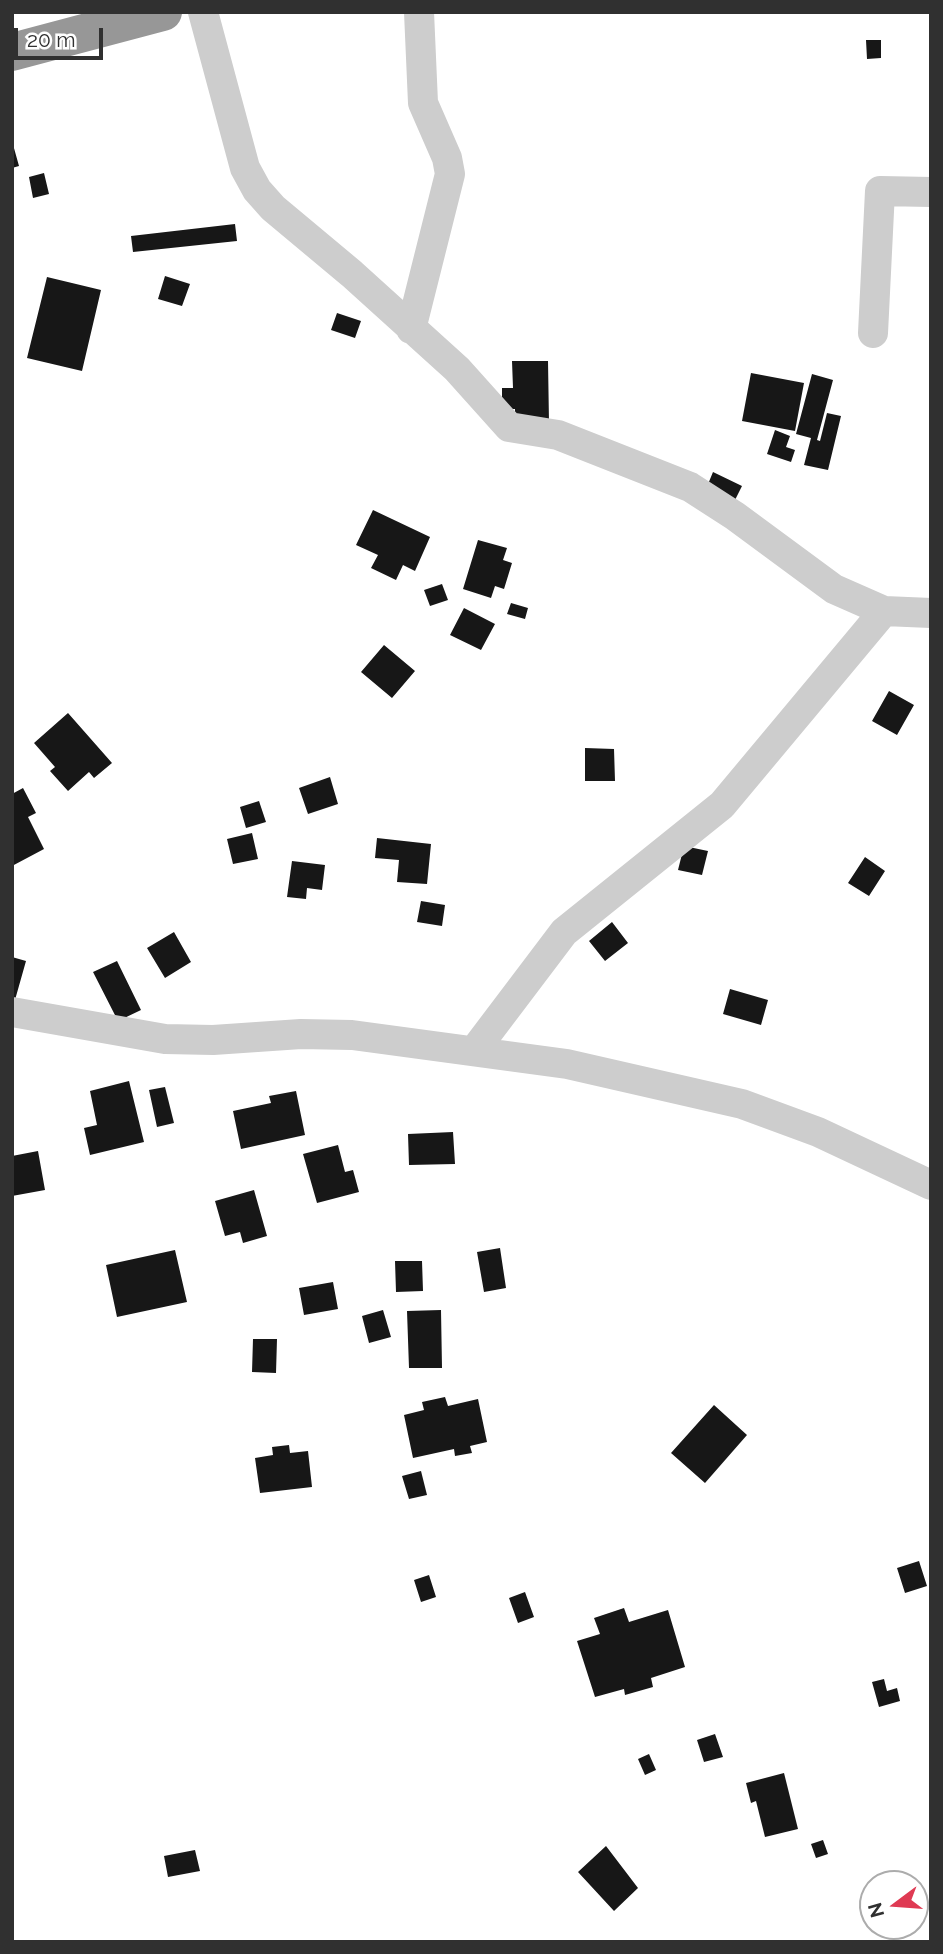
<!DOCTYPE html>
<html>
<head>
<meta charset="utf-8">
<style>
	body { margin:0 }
	#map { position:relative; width:943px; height:1954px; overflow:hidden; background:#fff; font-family:Raleway,sans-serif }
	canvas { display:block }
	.frame { position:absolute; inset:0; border:14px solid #303030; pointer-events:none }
	.north { position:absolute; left:859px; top:1870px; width:70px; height:70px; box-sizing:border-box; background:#fff; border:2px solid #acacac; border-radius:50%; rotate:254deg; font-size:19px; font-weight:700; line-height:28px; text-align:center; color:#303030 }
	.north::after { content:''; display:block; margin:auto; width:24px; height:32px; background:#df3a53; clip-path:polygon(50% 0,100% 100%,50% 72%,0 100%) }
	.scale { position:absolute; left:14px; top:28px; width:89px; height:32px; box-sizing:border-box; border:4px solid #303030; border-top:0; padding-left:9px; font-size:21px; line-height:24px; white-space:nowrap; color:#303030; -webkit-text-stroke:5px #fff; paint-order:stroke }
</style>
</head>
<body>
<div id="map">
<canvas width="943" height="1954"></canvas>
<div class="frame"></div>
<div class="north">N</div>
<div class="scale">20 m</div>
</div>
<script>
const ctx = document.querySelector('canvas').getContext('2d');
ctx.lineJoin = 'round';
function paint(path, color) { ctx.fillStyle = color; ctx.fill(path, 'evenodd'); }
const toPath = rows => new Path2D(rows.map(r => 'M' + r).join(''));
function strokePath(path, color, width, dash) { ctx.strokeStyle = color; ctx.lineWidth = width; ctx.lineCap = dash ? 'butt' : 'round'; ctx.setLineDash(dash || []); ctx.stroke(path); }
const building = toPath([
	[866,40,881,40,881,58,867,59],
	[12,141,19,166,12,168],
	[44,173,49,194,33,198,29,177],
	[235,224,237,241,133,252,131,236],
	[165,276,190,284,182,306,158,299],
	[47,277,101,290,82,371,27,358],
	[337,313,361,321,355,338,331,330],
	[512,361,548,361,549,423,515,423,515,409,502,409,502,388,513,388],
	[751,373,804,383,795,431,742,421],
	[812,374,833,380,817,440,820,441,827,413,841,416,828,470,804,465,811,438,796,434],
	[775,430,790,436,786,447,795,450,791,462,767,454],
	[713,472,742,486,734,502,706,489],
	[373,510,430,537,415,571,403,565,396,580,371,568,378,555,356,545],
	[478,540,507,548,503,560,512,563,504,589,495,586,491,598,463,589],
	[442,584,448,600,430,606,424,590],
	[511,603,528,608,525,619,507,614],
	[464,608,495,624,481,650,450,635],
	[384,645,415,671,392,698,361,672],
	[889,691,914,705,897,735,872,721],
	[68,713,112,763,94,778,89,772,68,791,50,771,55,767,34,743],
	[585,748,614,749,615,781,585,781],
	[330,777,338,804,308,814,299,788],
	[23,788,36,813,28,817,44,849,12,866,12,794],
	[259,801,266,822,246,828,240,807],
	[252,833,258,859,233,864,227,839],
	[377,838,431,844,427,884,397,882,399,860,375,858],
	[684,846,708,851,702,875,678,870],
	[865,857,885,871,869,896,848,883],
	[292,861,325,865,322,890,307,888,306,899,287,897],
	[421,901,445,905,442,926,417,922],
	[612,922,628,943,605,961,589,941],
	[174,932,191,962,165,978,147,948],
	[12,957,26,961,13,1007,12,1007],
	[117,961,141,1010,118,1021,93,972],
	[730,989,768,1000,761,1025,723,1014],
	[129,1081,144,1142,90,1155,84,1128,97,1125,90,1091],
	[165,1087,174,1123,157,1127,149,1090],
	[296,1091,305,1135,241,1149,233,1111,271,1103,269,1096],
	[453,1132,455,1164,409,1165,408,1134],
	[338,1145,345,1172,353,1170,359,1192,317,1203,303,1154],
	[38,1151,45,1190,12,1196,12,1156],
	[254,1190,267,1236,243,1243,240,1232,225,1236,215,1201],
	[500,1248,506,1288,484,1292,477,1252],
	[175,1250,187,1302,117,1317,106,1265],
	[395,1261,422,1261,423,1291,396,1292],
	[333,1282,338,1309,304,1315,299,1288],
	[383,1310,391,1337,369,1343,362,1316],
	[441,1310,442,1368,409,1368,407,1311],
	[253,1339,277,1339,276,1373,252,1372],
	[445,1397,448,1406,478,1399,487,1442,470,1446,472,1453,455,1456,454,1449,413,1458,404,1415,424,1410,422,1402],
	[714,1405,747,1435,705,1483,671,1453],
	[289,1445,290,1453,308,1451,312,1487,260,1493,255,1458,273,1455,272,1447],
	[421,1471,427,1495,409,1499,402,1476],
	[919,1561,927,1586,905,1593,897,1568],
	[429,1575,436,1597,421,1602,414,1580],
	[525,1592,534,1617,518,1623,509,1598],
	[624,1608,629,1622,668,1610,685,1667,651,1678,653,1687,625,1695,624,1689,595,1697,577,1641,600,1634,594,1618],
	[884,1679,887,1691,897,1688,900,1701,879,1707,872,1682],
	[715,1734,723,1757,704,1762,697,1740],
	[649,1754,656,1770,645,1775,638,1759],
	[784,1773,798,1829,765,1837,756,1801,751,1803,746,1783],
	[823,1840,828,1854,816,1858,811,1844],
	[606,1846,638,1888,614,1911,578,1872],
	[195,1850,200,1871,168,1877,164,1856]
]);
const minor = toPath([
	[203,12,245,168,257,190,273,208,352,274,457,369,509,427,558,435,690,487,735,516,834,589,884,611,931,613],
	[411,329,450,174,447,158,423,103,419,12],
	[873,333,880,191,931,192],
	[12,1012,165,1039,213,1040,301,1034,352,1035,567,1064,742,1104,818,1132,931,1185],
	[474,1051,564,932,722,805,884,611]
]);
const highway = toPath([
	[12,52,163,12]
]);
paint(building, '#171717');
strokePath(minor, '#cdcdcd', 30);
strokePath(highway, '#979797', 38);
</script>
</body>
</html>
